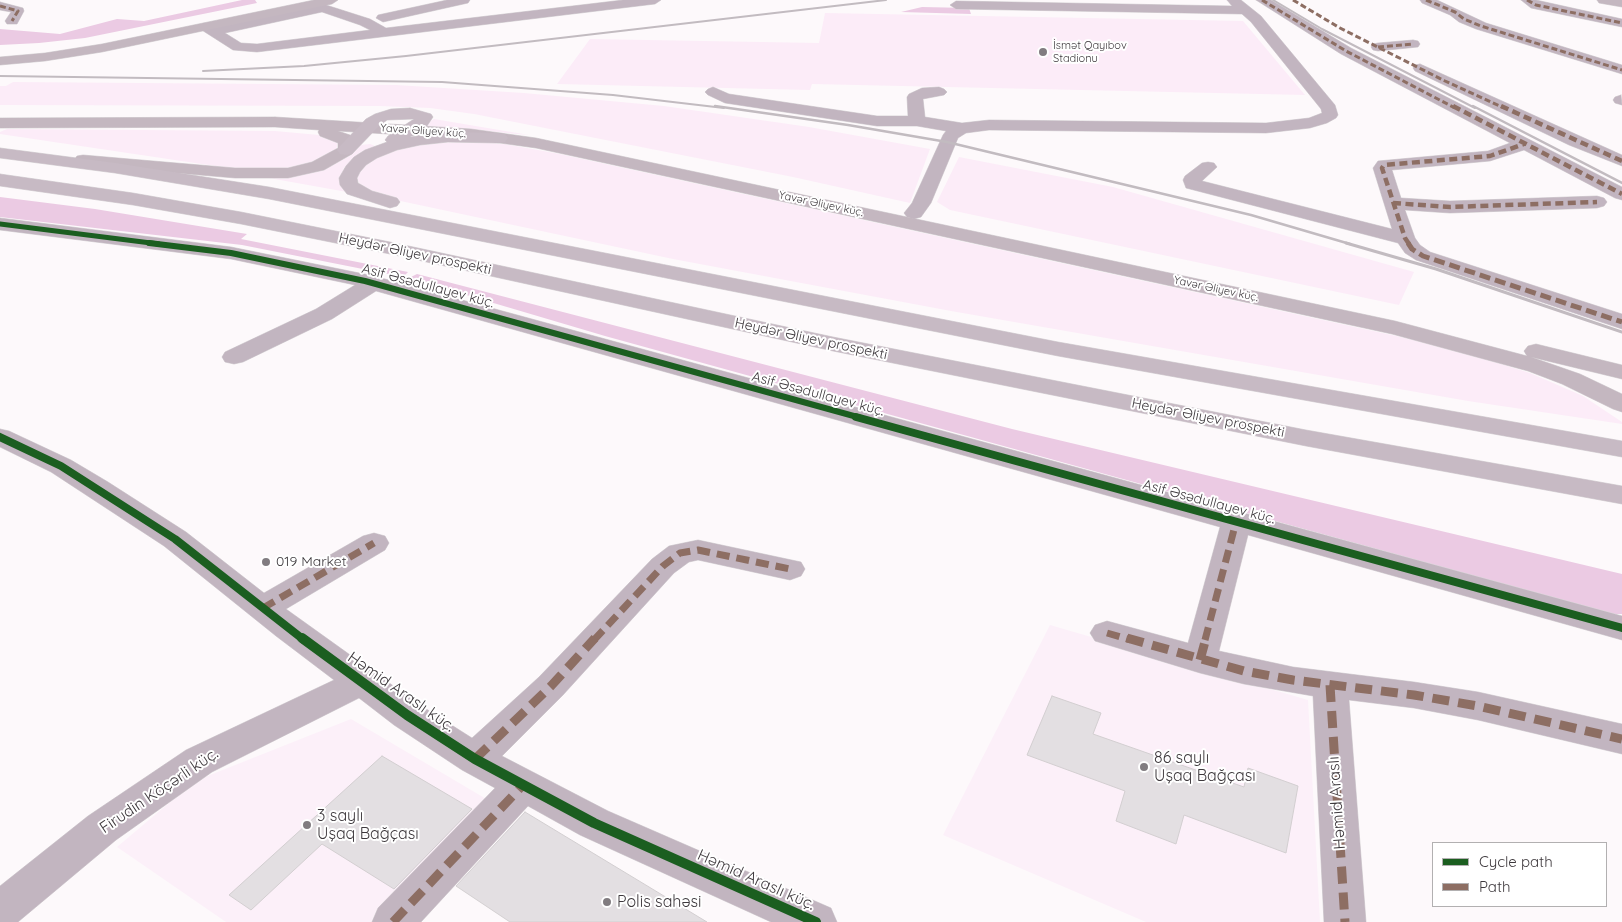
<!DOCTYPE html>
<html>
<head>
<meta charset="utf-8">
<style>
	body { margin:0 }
	#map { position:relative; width:1622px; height:922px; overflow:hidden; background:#fdf9fb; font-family:Quicksand,sans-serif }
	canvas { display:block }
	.legend { position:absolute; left:1432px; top:842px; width:175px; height:65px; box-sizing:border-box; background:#fff; border:1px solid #b2b0b1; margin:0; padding:6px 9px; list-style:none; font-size:15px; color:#3e393d }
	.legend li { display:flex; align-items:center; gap:10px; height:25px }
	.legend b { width:25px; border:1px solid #b2b0b1 }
</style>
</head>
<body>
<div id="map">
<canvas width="1622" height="922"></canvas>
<ul class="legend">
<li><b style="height:6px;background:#1b5e20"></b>Cycle path</li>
<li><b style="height:6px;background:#8d6e63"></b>Path</li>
</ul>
</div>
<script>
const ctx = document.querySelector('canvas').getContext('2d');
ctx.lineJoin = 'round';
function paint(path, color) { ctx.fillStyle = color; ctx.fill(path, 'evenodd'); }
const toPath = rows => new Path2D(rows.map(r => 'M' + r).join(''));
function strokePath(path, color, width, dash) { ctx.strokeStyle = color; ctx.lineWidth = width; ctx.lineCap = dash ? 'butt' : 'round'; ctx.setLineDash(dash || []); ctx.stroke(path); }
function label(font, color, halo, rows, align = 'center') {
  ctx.font = font + ' Quicksand,sans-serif'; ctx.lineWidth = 4; ctx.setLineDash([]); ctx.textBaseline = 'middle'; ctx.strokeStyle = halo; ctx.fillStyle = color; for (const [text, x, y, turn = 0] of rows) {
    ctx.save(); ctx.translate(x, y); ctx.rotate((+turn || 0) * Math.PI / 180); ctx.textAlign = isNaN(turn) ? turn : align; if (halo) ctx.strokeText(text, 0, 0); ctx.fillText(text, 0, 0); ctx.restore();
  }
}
const built = toPath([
	[1050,625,1308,700,1320,922,1146,922,943,835],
	[351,719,493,803,379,922,226,922,117,847,195,781]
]);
const green = toPath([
	[825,13,1243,21,1305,95,812,84,810,90,557,84,590,39,819,43],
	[13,82,396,85,524,93,664,106,809,127,930,149,910,203,793,177,474,114,430,108,380,106,0,105,0,86,6,86],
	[434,119,529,135,423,126],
	[7,129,275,131,319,135,332,139,338,143,336,150,313,163,288,169,242,170,0,134,0,132],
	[467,140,505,144,560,154,1447,347,1530,373,1583,396,1622,422,1622,424,1468,401,951,311,673,259,377,196,363,188,357,180,358,170,366,162,398,147],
	[370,144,375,146,374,148,359,154,344,168,340,181,347,192,269,178,291,176,333,165,351,155,361,145],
	[959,157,1113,187,1414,272,1399,305,950,210,937,202]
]);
const forest = toPath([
	[242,0,255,0,257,3,85,38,39,43,0,45,0,29,60,34,117,19,144,21],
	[922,7,969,8,971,14,901,12],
	[0,197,95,209,247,234,241,239,408,272,403,277,242,245,0,217],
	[417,274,1012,429,1622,574,1622,614,1612,614,605,336,409,278]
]);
const building = toPath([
	[1052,696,1101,713,1093,734,1244,787,1248,768,1298,786,1286,853,1184,815,1176,844,1116,821,1125,791,1027,755,1052,696],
	[382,756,472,809,394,889,322,844,251,910,229,895,382,756],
	[525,812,707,922,510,922,456,886,525,812]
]);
const minor = toPath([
	[447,0,470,0,468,3,383,22,376,18,378,15,447,0],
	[623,0,661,0,655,4,257,52,233,50,197,27,204,23,214,27,323,4,370,19,386,28,623,0],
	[322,12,360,25,370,30,257,44,241,43,225,33,322,12],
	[1227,0,1241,0,1261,16,1335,105,1338,115,1336,118,1327,123,1310,128,1266,133,989,130,966,133,958,138,931,203,921,217,914,219,907,217,904,213,912,203,943,135,946,131,917,126,877,126,725,103,708,95,705,92,708,89,713,87,729,94,877,116,908,116,907,97,909,94,922,88,939,87,944,89,947,92,944,95,923,99,925,117,962,123,989,120,1266,123,1309,118,1322,113,1321,109,1251,22,1242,14,956,9,950,5,956,1,1232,6,1227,0],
	[1256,0,1271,0,1351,48,1622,187,1622,200,1615,198,1524,150,1490,161,1392,170,1401,198,1450,201,1597,196,1604,198,1607,202,1604,206,1597,208,1450,213,1405,210,1415,238,1420,245,1430,252,1622,314,1622,329,1416,260,1405,253,1398,243,1186,188,1183,180,1185,176,1202,163,1208,162,1214,163,1217,167,1202,181,1392,229,1373,168,1378,161,1488,151,1510,143,1341,54,1256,0],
	[1420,0,1437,0,1486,23,1622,65,1622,74,1476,29,1459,22,1450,15,1422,3,1420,0],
	[1521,0,1536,0,1622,19,1622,27,1531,8,1521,0],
	[0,2,23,8,24,11,17,24,7,24,5,21,11,12,0,10,0,2],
	[1413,40,1418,41,1420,44,1418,47,1378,51,1373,50,1371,47,1373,44,1378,43,1413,40],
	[1420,64,1622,155,1622,166,1569,145,1415,71,1413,68,1415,65,1420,64],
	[1621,95,1622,105,1615,103,1613,100,1615,97,1621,95],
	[0,218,231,247,374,276,1622,616,1622,640,1248,535,1219,651,1293,667,1414,682,1478,692,1622,724,1622,754,1478,720,1414,708,1349,700,1366,922,1324,922,1313,696,1244,684,1200,673,1095,641,1090,633,1095,625,1107,621,1188,643,1220,527,376,291,332,319,243,362,234,364,225,362,222,357,225,352,316,309,355,285,231,259,0,230,0,218],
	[0,429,9,431,71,460,108,482,186,532,264,593,363,536,374,533,385,536,389,543,385,550,286,609,420,705,472,738,539,677,652,559,669,546,698,540,801,562,805,569,801,576,790,580,698,560,689,562,674,573,563,695,502,756,608,811,831,908,837,922,771,922,580,835,528,806,421,922,372,922,378,908,495,788,462,770,394,725,359,698,212,772,116,840,18,922,0,922,0,886,88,816,186,750,334,680,276,636,164,546,51,472,0,447,0,429]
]);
const major = toPath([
	[314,0,338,0,332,4,102,52,45,61,0,65,0,57,45,53,102,44,314,0],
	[1597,0,1622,0,1622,7,1599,3,1597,0],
	[275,117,471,129,536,138,1395,321,1527,356,1524,351,1528,346,1536,344,1622,365,1622,379,1531,357,1580,374,1622,394,1622,412,1613,409,1562,384,1528,371,1392,334,536,148,471,139,338,131,350,135,356,143,355,150,352,154,324,170,288,178,235,178,83,165,77,164,74,160,77,156,83,155,235,168,288,168,312,162,338,148,338,143,320,136,318,132,319,130,275,127,0,128,0,118,275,117]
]);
const highway = toPath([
	[410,108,431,114,433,117,427,126,410,137,448,132,499,133,505,134,508,138,505,142,499,143,448,142,420,145,397,150,377,158,366,165,360,172,357,178,358,183,372,191,397,198,400,202,397,206,390,208,347,194,340,185,339,178,346,166,354,157,365,150,387,142,385,140,388,136,414,119,387,120,378,127,352,154,346,155,340,154,337,150,340,146,366,119,375,114,391,109,410,108],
	[0,148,115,163,269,187,1058,342,1622,441,1622,457,1058,356,269,199,115,173,0,158,0,148],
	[0,174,133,193,241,212,390,242,833,337,1306,430,1622,486,1622,504,1306,446,833,351,390,254,241,224,133,205,0,186,0,174]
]);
const railFar2 = toPath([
	[1273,0,1322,29,1475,108],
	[203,71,304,66,406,56,886,0],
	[0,76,442,82,613,95,724,108]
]);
const railFar1 = toPath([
	[715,106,848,125,947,142,1251,215,1350,244],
	[1473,106,1622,183]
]);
const rail = toPath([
	[1346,243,1436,269,1622,332]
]);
const quietFar4 = toPath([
	[1262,0,1346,51,1455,108],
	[1293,0,1340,28,1445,81,1504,108],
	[1426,0,1455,12,1464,19,1481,26,1622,70],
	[1527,0,1536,5,1622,23],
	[0,6,18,11,12,21],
	[1378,47,1413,44]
]);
const quietFar3 = toPath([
	[1453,106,1622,194],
	[1501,106,1622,161],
	[1393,203,1450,207,1597,202],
	[1409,244,1405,238,1382,168,1384,165,1490,156,1524,144]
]);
const quietFar2 = toPath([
	[1408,243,1412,249,1423,256,1622,322]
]);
const quietFar1 = toPath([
	[263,608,374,543],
	[1107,633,1131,640],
	[594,640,663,566,680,553,698,550,790,569],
	[1205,640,1236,522]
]);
const quiet = toPath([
	[1127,638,1244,671,1293,680,1414,695,1478,706,1622,739],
	[1200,660,1206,638],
	[1330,685,1345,922],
	[475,759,551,686,595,638],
	[393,922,523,785]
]);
const cyclewayFar3 = toPath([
	[0,224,159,244]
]);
const cyclewayFar2 = toPath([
	[149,243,231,253,365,281,861,418]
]);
const cyclewayFar1 = toPath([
	[856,417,1622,628],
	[0,437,61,466,175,539,304,640]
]);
const cycleway = toPath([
	[302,638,407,715,475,759,594,823,816,922]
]);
const markers = [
	[1043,52,5,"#817c80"],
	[266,562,5,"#817c80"],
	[1144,767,5,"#817c80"],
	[307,825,5,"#817c80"],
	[607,902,5,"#817c80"]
];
const farPoinames = [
	["İsmət Qayıbov",1053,46],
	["Stadionu",1053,59]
];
const farStreetnames = [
	["Yavər Əliyev küç.",423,131,4],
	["Yavər Əliyev küç.",821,204,12],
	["Yavər Əliyev küç.",1216,289,12]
];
const streetNames = [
	["Heydər Əliyev prospekti",415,254,12],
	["Asif Əsədullayev küç.",428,286,15],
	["Heydər Əliyev prospekti",811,339,12],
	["Asif Əsədullayev küç.",818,394,15],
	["Heydər Əliyev prospekti",1208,418,11],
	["Asif Əsədullayev küç.",1209,502,15]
];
const poiNames = [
	["019 Market",276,562]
];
const nearStreetnames = [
	["Həmid Araslı küç.",401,692,35],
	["Firudin Köçərli küç.",159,791,-34],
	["Həmid Araslı",1337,803,-94],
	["Həmid Araslı küç.",756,880,24]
];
const nearPoinames = [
	["86 saylı",1154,758],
	["Uşaq Bağçası",1154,776],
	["3 saylı",317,816],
	["Uşaq Bağçası",317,834],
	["Polis sahəsi",617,902]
];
paint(built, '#fcf0f9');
paint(green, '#fcecf8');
paint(forest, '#ebcae3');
paint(building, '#e3dfe2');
strokePath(building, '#d3cfd1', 1);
strokePath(minor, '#dad7d9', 1);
strokePath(major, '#dad7d9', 1);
strokePath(highway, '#dad7d9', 1);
paint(minor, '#c2b5c0');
paint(major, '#c4b7c0');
paint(highway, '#c7bac4');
strokePath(railFar2, '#c2bbc0', 2);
strokePath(railFar1, '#c2bbc0', 2.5);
strokePath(rail, '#c2bbc0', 3);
strokePath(quietFar4, '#8d6e63', 3, [6, 3]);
strokePath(quietFar3, '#8d6e63', 4.5, [8, 4.5]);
strokePath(quietFar2, '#8d6e63', 5, [11, 5]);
strokePath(quietFar1, '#8d6e63', 7, [13, 7]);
strokePath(quiet, '#8d6e63', 9, [17, 9]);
strokePath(cyclewayFar3, '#1b5e20', 5);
strokePath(cyclewayFar2, '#1b5e20', 6);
strokePath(cyclewayFar1, '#1b5e20', 8);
strokePath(cycleway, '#1b5e20', 10);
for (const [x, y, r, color] of markers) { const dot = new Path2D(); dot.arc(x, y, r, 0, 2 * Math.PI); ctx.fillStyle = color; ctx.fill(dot); strokePath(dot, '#fff', 2); }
label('11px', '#3e393d', '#fff', farPoinames, 'left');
label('11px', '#3e393d', '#fff', farStreetnames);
label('14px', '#3e393d', '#fff', streetNames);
label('14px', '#3e393d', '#fff', poiNames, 'left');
label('16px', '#3e393d', '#fff', nearStreetnames);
label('16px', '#3e393d', '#fff', nearPoinames, 'left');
</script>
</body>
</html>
